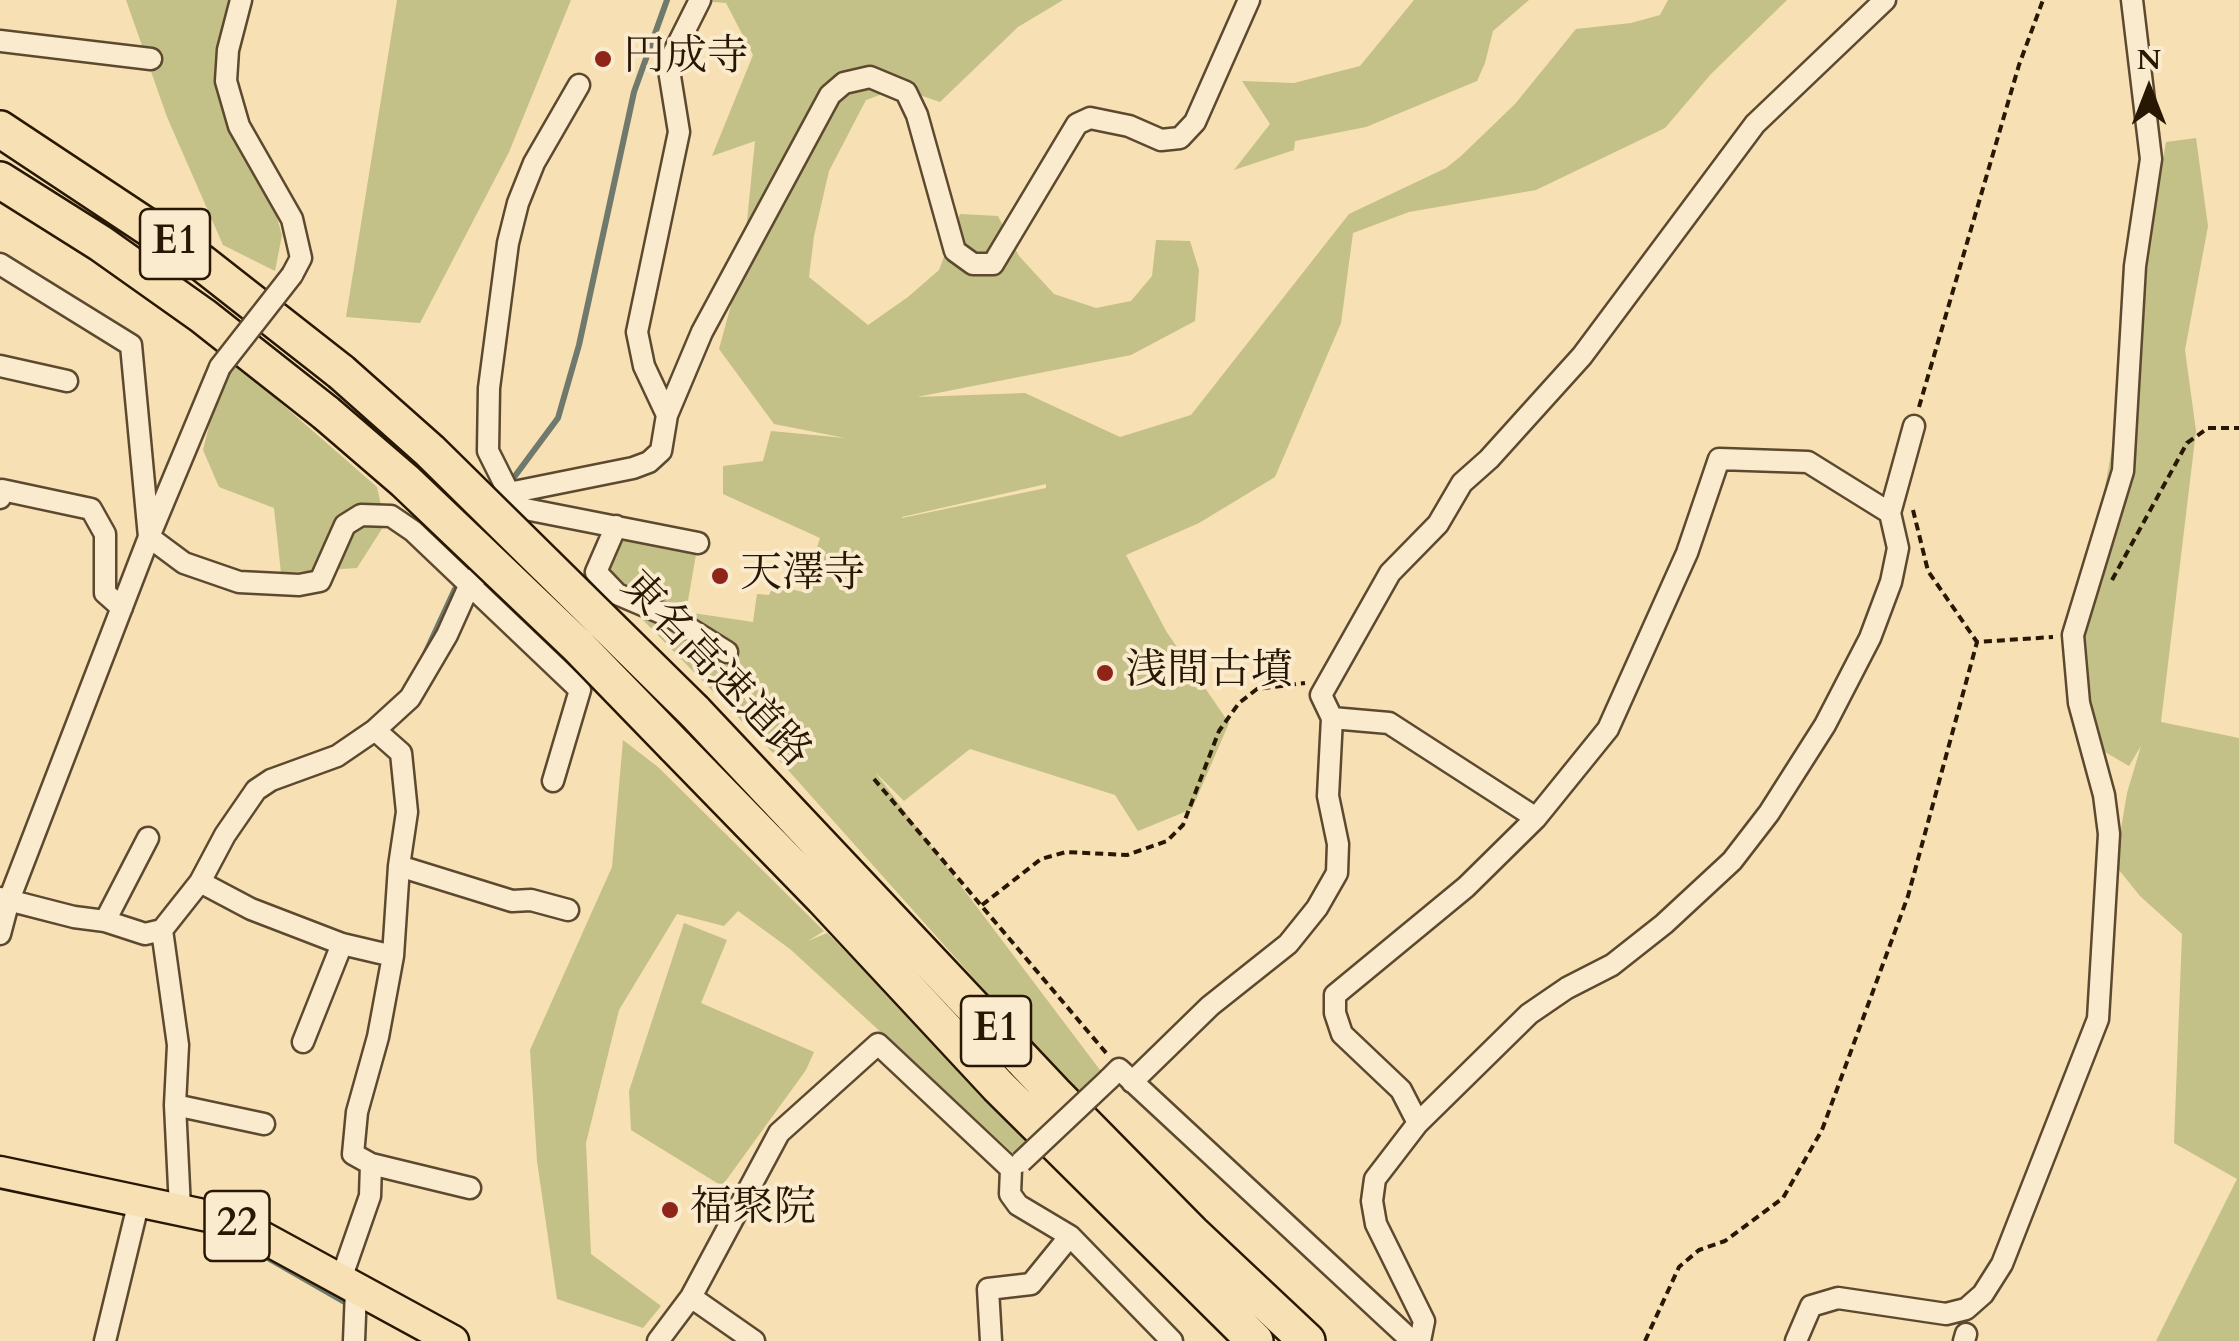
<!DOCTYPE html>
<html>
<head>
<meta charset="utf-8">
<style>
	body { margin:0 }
	#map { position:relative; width:2239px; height:1341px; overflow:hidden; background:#f7e0b3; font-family:Cardo,serif }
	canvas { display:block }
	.north { position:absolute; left:2099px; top:40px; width:100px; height:100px; -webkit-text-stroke:8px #faebce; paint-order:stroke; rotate:0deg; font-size:28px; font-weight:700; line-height:40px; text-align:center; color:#281703 }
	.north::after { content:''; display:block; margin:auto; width:35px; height:45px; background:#281703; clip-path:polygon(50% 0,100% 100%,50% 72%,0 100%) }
</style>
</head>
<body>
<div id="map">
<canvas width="2239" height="1341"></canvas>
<div class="north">N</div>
</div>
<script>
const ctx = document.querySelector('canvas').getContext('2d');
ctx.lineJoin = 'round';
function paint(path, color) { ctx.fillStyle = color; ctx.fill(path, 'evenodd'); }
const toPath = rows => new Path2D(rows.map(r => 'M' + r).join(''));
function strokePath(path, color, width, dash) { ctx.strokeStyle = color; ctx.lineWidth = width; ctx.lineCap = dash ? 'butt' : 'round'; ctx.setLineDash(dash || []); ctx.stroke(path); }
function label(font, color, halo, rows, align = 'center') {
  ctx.font = font + ' Cardo,"Noto Serif JP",serif'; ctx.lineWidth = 8; ctx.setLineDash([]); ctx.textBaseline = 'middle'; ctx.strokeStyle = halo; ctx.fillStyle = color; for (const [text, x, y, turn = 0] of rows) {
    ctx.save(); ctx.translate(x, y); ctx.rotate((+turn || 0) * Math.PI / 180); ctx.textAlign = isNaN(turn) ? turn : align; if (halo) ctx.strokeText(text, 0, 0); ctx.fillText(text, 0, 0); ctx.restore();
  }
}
const green = toPath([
	[126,0,241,0,228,50,282,235,275,271,223,245,167,117],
	[397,0,571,0,509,152,420,323,346,317],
	[687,0,1063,0,1018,27,940,102,899,88,866,100,829,171,814,236,809,277,868,325,908,297,939,270,960,214,998,216,1019,256,1054,294,1096,308,1131,301,1152,276,1156,240,1190,241,1199,270,1195,321,1131,355,917,397,1025,393,1120,437,1191,415,1349,214,1446,168,1460,157,1515,104,1576,29,1631,23,1660,15,1668,0,1787,0,1711,74,1665,128,1536,190,1409,212,1353,233,1341,323,1275,477,1199,523,1126,555,1166,631,1229,723,1192,809,1138,831,1115,795,970,749,904,801,875,772,1100,1070,1077,1094,771,751,596,572,623,527,698,543,686,612,753,622,757,594,769,595,774,585,803,592,820,538,723,494,723,466,763,461,771,431,845,438,774,424,719,349,743,261,755,141,712,156,753,55,726,3],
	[1046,484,1046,488,902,518,902,517],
	[1414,0,1529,0,1493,31,1485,63,1477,81,1366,127,1295,141,1294,150,1234,170,1270,124,1242,81,1294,83,1360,66],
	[2196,138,2208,226,2185,350,2196,431,2161,722,2239,738,2239,1341,2156,1341,2237,1179,2174,1143,2182,934,2140,896,2115,865,2127,793,2141,746,2129,766,2105,752,2083,675,2082,618,2166,142],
	[235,363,377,487,385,524,357,568,281,573,274,508,219,487,203,450,217,394],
	[623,740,658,767,824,931,808,941,827,933,1035,1138,1013,1153,790,949,738,911,724,926,677,914,619,1010,586,1143,591,1254,661,1306,643,1328,557,1299,537,1161,530,1050,612,867],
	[684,923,727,940,701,1003,814,1052,806,1070,722,1186,631,1130,629,1091]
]);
const stream = toPath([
	[512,480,558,418,579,345,634,92,667,0],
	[424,656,455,589],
	[238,1241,348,1304]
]);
const path = toPath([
	[1919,407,2019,65,2043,0],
	[1913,510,1928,571,1977,642,2053,637],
	[2112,580,2187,443,2208,428,2239,428],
	[874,779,1107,1054],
	[982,905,1041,859,1066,852,1127,855,1167,841,1183,825,1219,731,1239,703,1257,689,1305,683],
	[1645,1341,1679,1267,1699,1250,1725,1241,1783,1198,1822,1130,1908,896,1977,642]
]);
const minor = toPath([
	[241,0,228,50,226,81,239,126,292,219,301,258,292,275],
	[0,41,151,59],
	[0,264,131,345,149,537,184,563,239,582,299,585,320,581,345,525,361,515,391,516,413,531,580,690,553,781],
	[0,366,67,381],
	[667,415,644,366,637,332,679,132,668,64,700,0],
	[509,493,633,468,649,462,661,451,667,415,702,332,830,95,844,83,870,77,906,92,917,115,955,251,973,264,993,264,1077,124,1090,118,1129,126,1161,140,1180,138,1195,122,1249,0],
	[0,498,2,490,91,509,105,534,105,593,122,608],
	[506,502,509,493,488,451,489,388,508,243,518,203,534,163,579,85],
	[505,505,698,543],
	[616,526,596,572,617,594,671,617,727,652],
	[1332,718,1389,723,1536,818],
	[399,866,512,901,531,900,568,910],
	[200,882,251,909,342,944,393,956],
	[0,898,74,917,105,921,145,934,162,930,200,882,225,835,256,790,271,780,337,756,375,730,410,698,447,635,469,586,480,572,487,553],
	[105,921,148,838],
	[162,930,178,1045,175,1105,180,1208],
	[0,934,9,900,149,537,220,367],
	[303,1042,342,944],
	[1109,1079,1119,1069,1412,1341],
	[1132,1082,1210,1006,1288,944,1317,908,1337,873,1338,844,1328,796,1332,718,1321,695,1390,573,1438,524,1462,483,1489,459,1582,356,1755,124,1885,0],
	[175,1105,264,1124],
	[1418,1123,1401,1090,1342,1034,1335,1013,1335,995,1466,887,1536,818,1608,729,1687,553,1719,459,1808,462,1890,513],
	[371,1164,470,1188],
	[340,1282,370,1196,371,1164,353,1154,357,1112,378,1037,393,956,399,866,407,812,401,753,375,730],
	[691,1297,754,1341],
	[105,1341,139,1201],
	[354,1341,356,1290],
	[658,1341,691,1297,779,1133,878,1044,1011,1169,1010,1194,1018,1205,1070,1236,1172,1341],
	[991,1341,988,1289,1031,1284,1070,1236],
	[1420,1341,1424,1321,1376,1224,1372,1201,1375,1179,1418,1123,1529,1014,1567,988,1612,965,1664,924,1732,861,1769,813,1825,725,1870,638,1891,582,1898,548,1890,513,1914,426],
	[1796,1341,1811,1306,1838,1298,1946,1314,1966,1309,1983,1294,2002,1264,2098,1019,2109,834,2104,795,2079,703,2073,635,2123,471,2135,266,2151,159,2132,0],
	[1964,1341,1966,1334]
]);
const primary = toPath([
	[0,1172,213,1217,253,1232,453,1341]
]);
const motorway = toPath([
	[0,129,202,263,341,372],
	[0,180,100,243,203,316,326,413],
	[694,711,1054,1093,1192,1233,1307,1341],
	[675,746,824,899,998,1086,1255,1341]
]);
const minorBridge = toPath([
	[220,367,292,275],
	[1021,1162,1109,1079]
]);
const motorwayBridge = toPath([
	[341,372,430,451,694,711],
	[326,413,405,481,578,646,675,746]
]);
const markers = [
	[603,59,10,"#8f2418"],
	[720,576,10,"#8f2418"],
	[1105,673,10,"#8f2418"],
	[670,1210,10,"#8f2418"]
];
const shields = [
	[175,244,70],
	[996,1031,70],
	[237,1226,65]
];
const shieldNames = [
	["E1",175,244],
	["E1",996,1031],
	["22",237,1226]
];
const poiNames = [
	["円成寺",623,59],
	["天澤寺",740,576],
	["浅間古墳",1125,673],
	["福聚院",690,1210]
];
const streetNames = [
	["東名高速道路",714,671,46]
];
paint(green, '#c3c088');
strokePath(stream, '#6f7a6d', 6);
strokePath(minor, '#5c492f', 25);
strokePath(primary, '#281703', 35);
strokePath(motorway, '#281703', 40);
strokePath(path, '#281703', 4, [8, 5]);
strokePath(minor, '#faebce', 20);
strokePath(primary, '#f7e0b3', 30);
strokePath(motorway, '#f7e0b3', 35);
strokePath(minorBridge, '#5c492f', 25, []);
strokePath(motorwayBridge, '#281703', 40, []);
strokePath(minorBridge, '#faebce', 20);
strokePath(motorwayBridge, '#f7e0b3', 35);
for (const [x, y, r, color] of markers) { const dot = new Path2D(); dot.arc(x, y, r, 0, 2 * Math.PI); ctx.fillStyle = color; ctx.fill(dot); strokePath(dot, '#faebce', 4); }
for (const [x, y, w] of shields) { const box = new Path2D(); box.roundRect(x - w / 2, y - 35, w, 70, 8); ctx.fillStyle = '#faebce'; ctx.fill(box); strokePath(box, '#281703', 2.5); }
label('bold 40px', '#281703', null, shieldNames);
label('42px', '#281703', '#faebce', poiNames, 'left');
label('42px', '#281703', '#faebce', streetNames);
</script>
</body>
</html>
